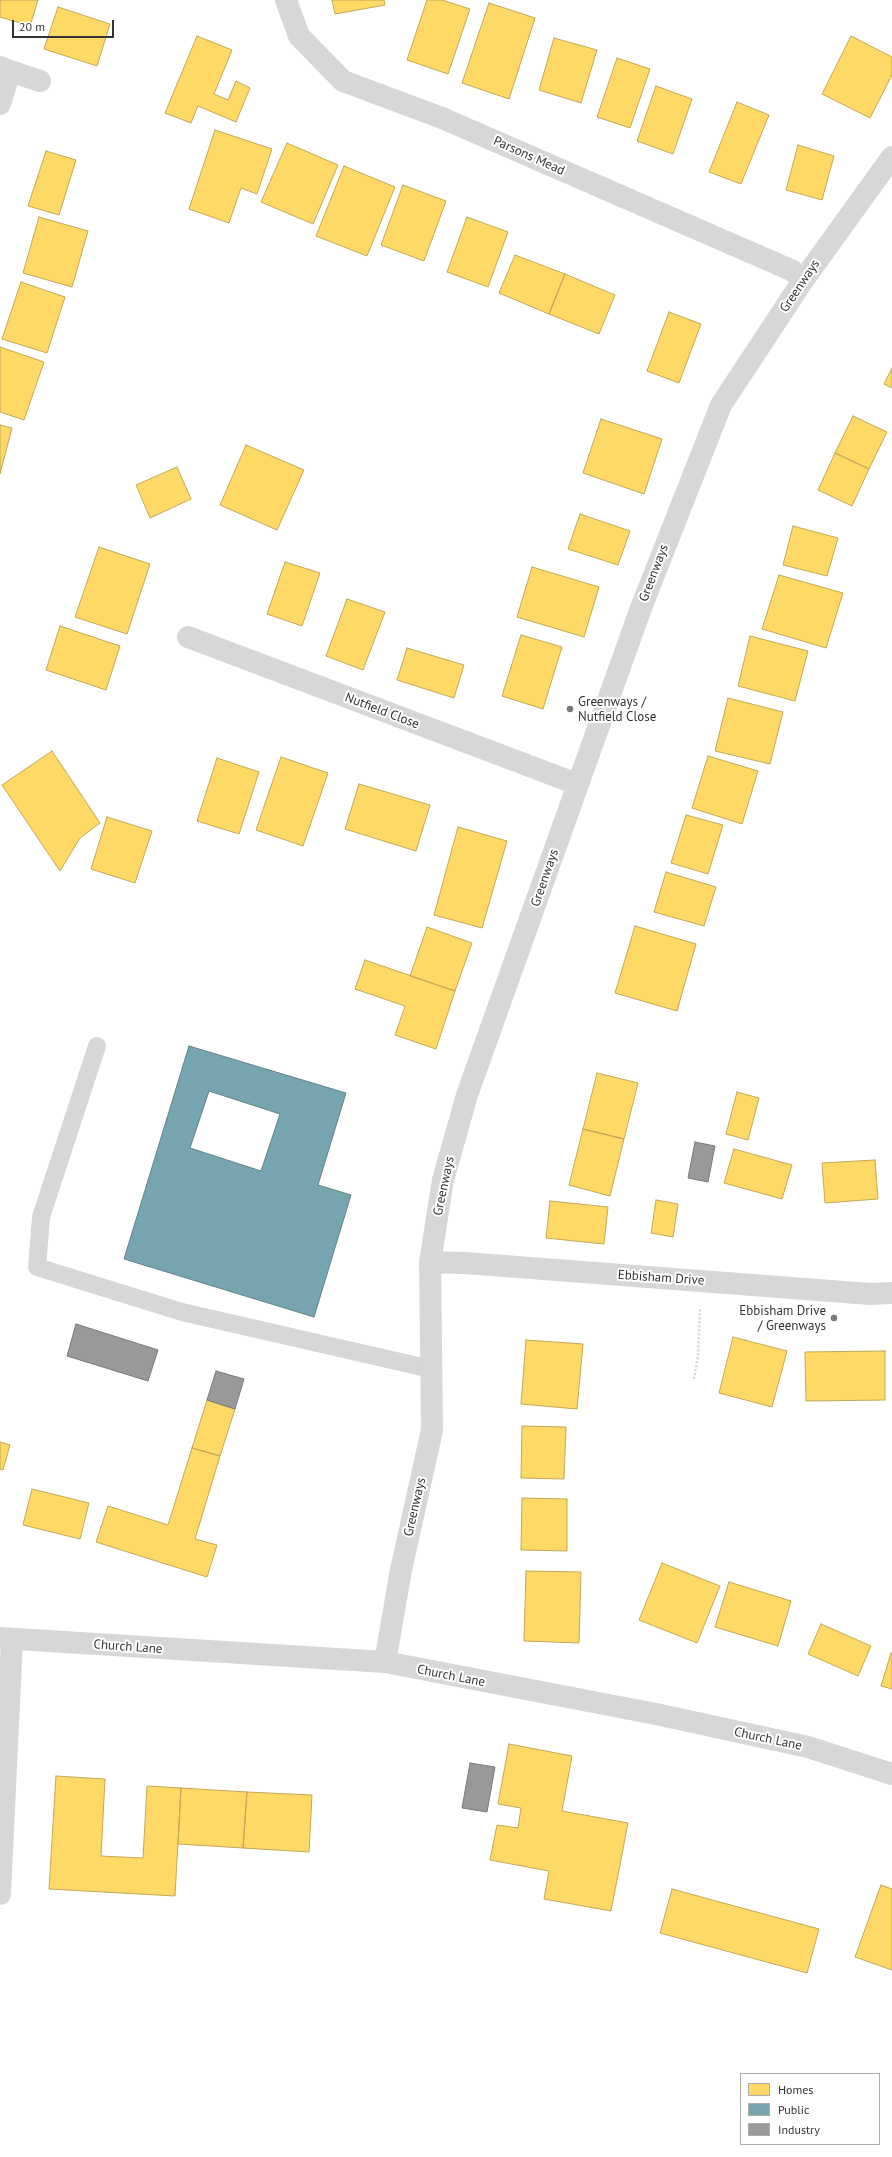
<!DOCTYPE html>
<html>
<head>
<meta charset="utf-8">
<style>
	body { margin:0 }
	#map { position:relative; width:892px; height:2157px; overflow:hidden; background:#fff; font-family:"PT Sans",sans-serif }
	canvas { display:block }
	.legend { position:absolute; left:740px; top:2073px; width:140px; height:72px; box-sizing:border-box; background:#fff; border:1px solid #adadad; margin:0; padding:5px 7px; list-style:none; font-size:12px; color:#333 }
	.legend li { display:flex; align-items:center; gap:8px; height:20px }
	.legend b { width:20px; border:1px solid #adadad }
	.scale { position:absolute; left:12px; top:20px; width:102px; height:18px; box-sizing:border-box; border:2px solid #333; border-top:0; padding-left:5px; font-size:12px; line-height:14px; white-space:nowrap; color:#333; -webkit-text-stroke:3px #fff; paint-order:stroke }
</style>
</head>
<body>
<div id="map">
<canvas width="892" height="2157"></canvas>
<ul class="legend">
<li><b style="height:11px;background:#ffd966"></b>Homes</li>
<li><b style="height:11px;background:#76a5af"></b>Public</li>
<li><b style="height:11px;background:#999"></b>Industry</li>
</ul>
<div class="scale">20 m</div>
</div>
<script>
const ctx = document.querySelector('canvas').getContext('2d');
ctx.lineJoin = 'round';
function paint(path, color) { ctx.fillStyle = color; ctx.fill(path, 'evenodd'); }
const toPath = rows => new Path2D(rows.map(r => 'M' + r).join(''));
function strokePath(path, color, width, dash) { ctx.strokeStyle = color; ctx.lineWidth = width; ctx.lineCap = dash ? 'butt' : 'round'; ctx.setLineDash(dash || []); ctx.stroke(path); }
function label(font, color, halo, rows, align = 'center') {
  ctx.font = font + ' "PT Sans",sans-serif'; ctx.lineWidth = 4; ctx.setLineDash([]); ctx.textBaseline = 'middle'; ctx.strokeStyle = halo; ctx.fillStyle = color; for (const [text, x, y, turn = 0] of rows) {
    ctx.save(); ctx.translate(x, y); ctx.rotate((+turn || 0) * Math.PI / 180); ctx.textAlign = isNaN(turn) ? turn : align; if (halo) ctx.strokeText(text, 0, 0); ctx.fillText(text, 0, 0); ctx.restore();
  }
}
const homes = toPath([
	[0,0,38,0,30,26,0,17,0,0],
	[332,0,384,0,385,5,335,14,332,0],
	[427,0,442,0,470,9,448,74,407,60,427,0],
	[489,3,535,18,509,99,462,83,489,3],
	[58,7,110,24,97,66,44,49,58,7],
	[197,36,232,50,214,94,228,100,236,81,250,88,236,122,198,106,191,123,165,113,197,36],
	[851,36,892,57,892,75,870,118,822,94,851,36],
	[554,38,597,50,581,103,539,90,554,38],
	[617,58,650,69,630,128,597,117,617,58],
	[656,86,692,99,673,154,637,141,656,86],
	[737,102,769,115,741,184,709,172,737,102],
	[215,130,272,149,257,194,241,188,229,223,189,209,215,130],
	[287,143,338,165,313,224,261,202,287,143],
	[798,145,834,156,822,200,786,190,798,145],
	[46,151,76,160,59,215,28,206,46,151],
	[344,166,395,187,367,256,316,236,344,166],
	[403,185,446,201,424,261,381,245,403,185],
	[39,217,88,231,72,287,23,273,39,217],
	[467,217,508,232,488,287,447,272,467,217],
	[515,255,565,274,549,314,499,293,515,255],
	[565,274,615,295,599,334,549,314,565,274],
	[21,282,65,297,47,353,2,339,21,282],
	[669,312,701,324,679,383,647,371,669,312],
	[0,347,44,362,24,420,0,412,0,347],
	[892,368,892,388,884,384,892,368],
	[853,416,887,432,869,469,835,453,853,416],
	[601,419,662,439,644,494,583,473,601,419],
	[0,425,12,428,0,474,0,425],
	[246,445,304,470,277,530,220,505,246,445],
	[835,453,869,469,852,506,818,490,835,453],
	[177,467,191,499,150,518,136,485,177,467],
	[580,514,630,531,618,565,568,549,580,514],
	[793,526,838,538,827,576,783,565,793,526],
	[99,547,150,564,127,634,75,617,99,547],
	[285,562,320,573,302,626,267,614,285,562],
	[532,567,599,587,584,637,517,617,532,567],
	[779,575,843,593,826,648,762,629,779,575],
	[347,599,385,612,363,670,326,656,347,599],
	[60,626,120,646,106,690,46,670,60,626],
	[521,635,562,647,543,709,502,696,521,635],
	[750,636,808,651,795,701,738,686,750,636],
	[407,648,464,665,454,698,397,680,407,648],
	[728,698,783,712,770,764,715,751,728,698],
	[52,751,100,823,80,838,60,871,2,785,52,751],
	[708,756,758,771,742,824,692,808,708,756],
	[281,757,328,773,303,846,256,830,281,757],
	[217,758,259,772,239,834,197,821,217,758],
	[359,784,430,805,416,851,345,829,359,784],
	[686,815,723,825,708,874,671,863,686,815],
	[107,817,152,831,135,883,91,869,107,817],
	[458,827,507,841,482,928,434,915,458,827],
	[666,872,716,887,704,926,654,912,666,872],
	[635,926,696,944,677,1011,615,993,635,926],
	[427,927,472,943,455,991,410,976,427,927],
	[365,960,455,991,436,1049,395,1035,405,1006,355,989,365,960],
	[597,1073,638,1083,624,1139,583,1129,597,1073],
	[737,1092,759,1098,748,1140,726,1134,737,1092],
	[583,1129,624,1139,610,1196,569,1185,583,1129],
	[734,1149,792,1165,782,1199,724,1183,734,1149],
	[875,1160,878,1199,825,1203,822,1163,875,1160],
	[656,1200,678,1204,673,1237,651,1233,656,1200],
	[550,1201,608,1207,604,1244,546,1238,550,1201],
	[733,1337,787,1351,772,1407,719,1393,733,1337],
	[526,1340,583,1344,577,1409,521,1404,526,1340],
	[885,1351,885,1400,806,1401,805,1352,885,1351],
	[207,1400,235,1409,220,1456,192,1448,207,1400],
	[522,1426,566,1427,564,1479,521,1478,522,1426],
	[0,1442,10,1445,3,1470,0,1469,0,1442],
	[192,1448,220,1456,195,1539,217,1545,207,1577,96,1542,108,1506,168,1525,192,1448],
	[32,1489,89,1503,80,1539,23,1525,32,1489],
	[522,1498,567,1499,567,1551,521,1550,522,1498],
	[662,1563,720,1586,697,1643,639,1620,662,1563],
	[526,1571,581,1572,579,1643,524,1641,526,1571],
	[729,1582,791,1601,778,1646,715,1627,729,1582],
	[821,1624,871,1646,858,1676,808,1654,821,1624],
	[891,1653,892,1653,892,1689,881,1686,891,1653],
	[509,1744,572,1756,562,1811,628,1823,611,1911,544,1899,549,1871,490,1860,497,1825,518,1828,521,1808,498,1804,509,1744],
	[56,1776,105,1779,101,1856,143,1858,147,1786,181,1788,175,1896,49,1889,56,1776],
	[181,1788,247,1792,243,1848,178,1844,181,1788],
	[247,1792,312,1795,309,1852,243,1848,247,1792],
	[881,1885,892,1889,892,1970,855,1957,881,1885],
	[672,1889,819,1929,807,1973,660,1933,672,1889]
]);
const public = toPath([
	[189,1046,346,1093,318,1185,351,1195,314,1317,124,1259,189,1046],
	[209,1091,280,1114,261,1171,190,1148,209,1091]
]);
const industry = toPath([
	[695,1142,715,1146,708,1182,688,1178,695,1142],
	[76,1324,158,1350,148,1381,67,1356,76,1324],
	[216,1371,244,1379,235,1409,207,1400,216,1371],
	[470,1763,495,1767,487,1812,462,1808,470,1763]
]);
const path = toPath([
	[694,1379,698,1356,700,1309]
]);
const lane = toPath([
	[97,1046,41,1217,37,1267,182,1312,431,1369]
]);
const street = toPath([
	[286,0,299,36,343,81,442,118,791,270,804,279],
	[0,67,10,71,0,104],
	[10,71,40,81],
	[188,637,577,784],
	[430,1262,465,1263,870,1294,892,1293],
	[0,1638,385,1662,656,1714,808,1747,892,1774],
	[385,1662,401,1570,432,1430,430,1262,443,1180,467,1095,641,608,721,405,804,279,892,157],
	[0,1894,12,1640]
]);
const markers = [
	[570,709,4,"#7a7a7a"],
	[834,1318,4,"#7a7a7a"]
];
const streetNames = [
	["Parsons Mead",529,156,24],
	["Greenways",800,286,-56],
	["Greenways",654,573,-69],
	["Nutfield Close",382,711,21],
	["Greenways",545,878,-71],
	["Greenways",444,1186,-78],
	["Ebbisham Drive",661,1278,4],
	["Greenways",415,1507,-77],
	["Church Lane",128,1647,4],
	["Church Lane",451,1676,11],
	["Church Lane",768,1739,12]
];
const poiNames = [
	["Greenways /",578,702],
	["Nutfield Close",578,717],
	["Ebbisham Drive",826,1311,"right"],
	["/ Greenways",826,1326,"right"]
];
paint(homes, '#ffd966');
strokePath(homes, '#c2a757', 1);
paint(public, '#76a5af');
strokePath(public, '#62838a', 1);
paint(industry, '#999');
strokePath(industry, '#7a7a7a', 1);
strokePath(path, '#d6d6d6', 2.5, [2, 2]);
strokePath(lane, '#d7d7d7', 18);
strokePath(street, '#d7d7d7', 22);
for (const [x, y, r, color] of markers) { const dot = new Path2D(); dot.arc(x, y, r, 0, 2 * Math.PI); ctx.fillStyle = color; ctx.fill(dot); strokePath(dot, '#fff', 1.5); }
label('13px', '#333', '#fff', streetNames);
label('13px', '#333', '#fff', poiNames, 'left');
</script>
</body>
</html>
